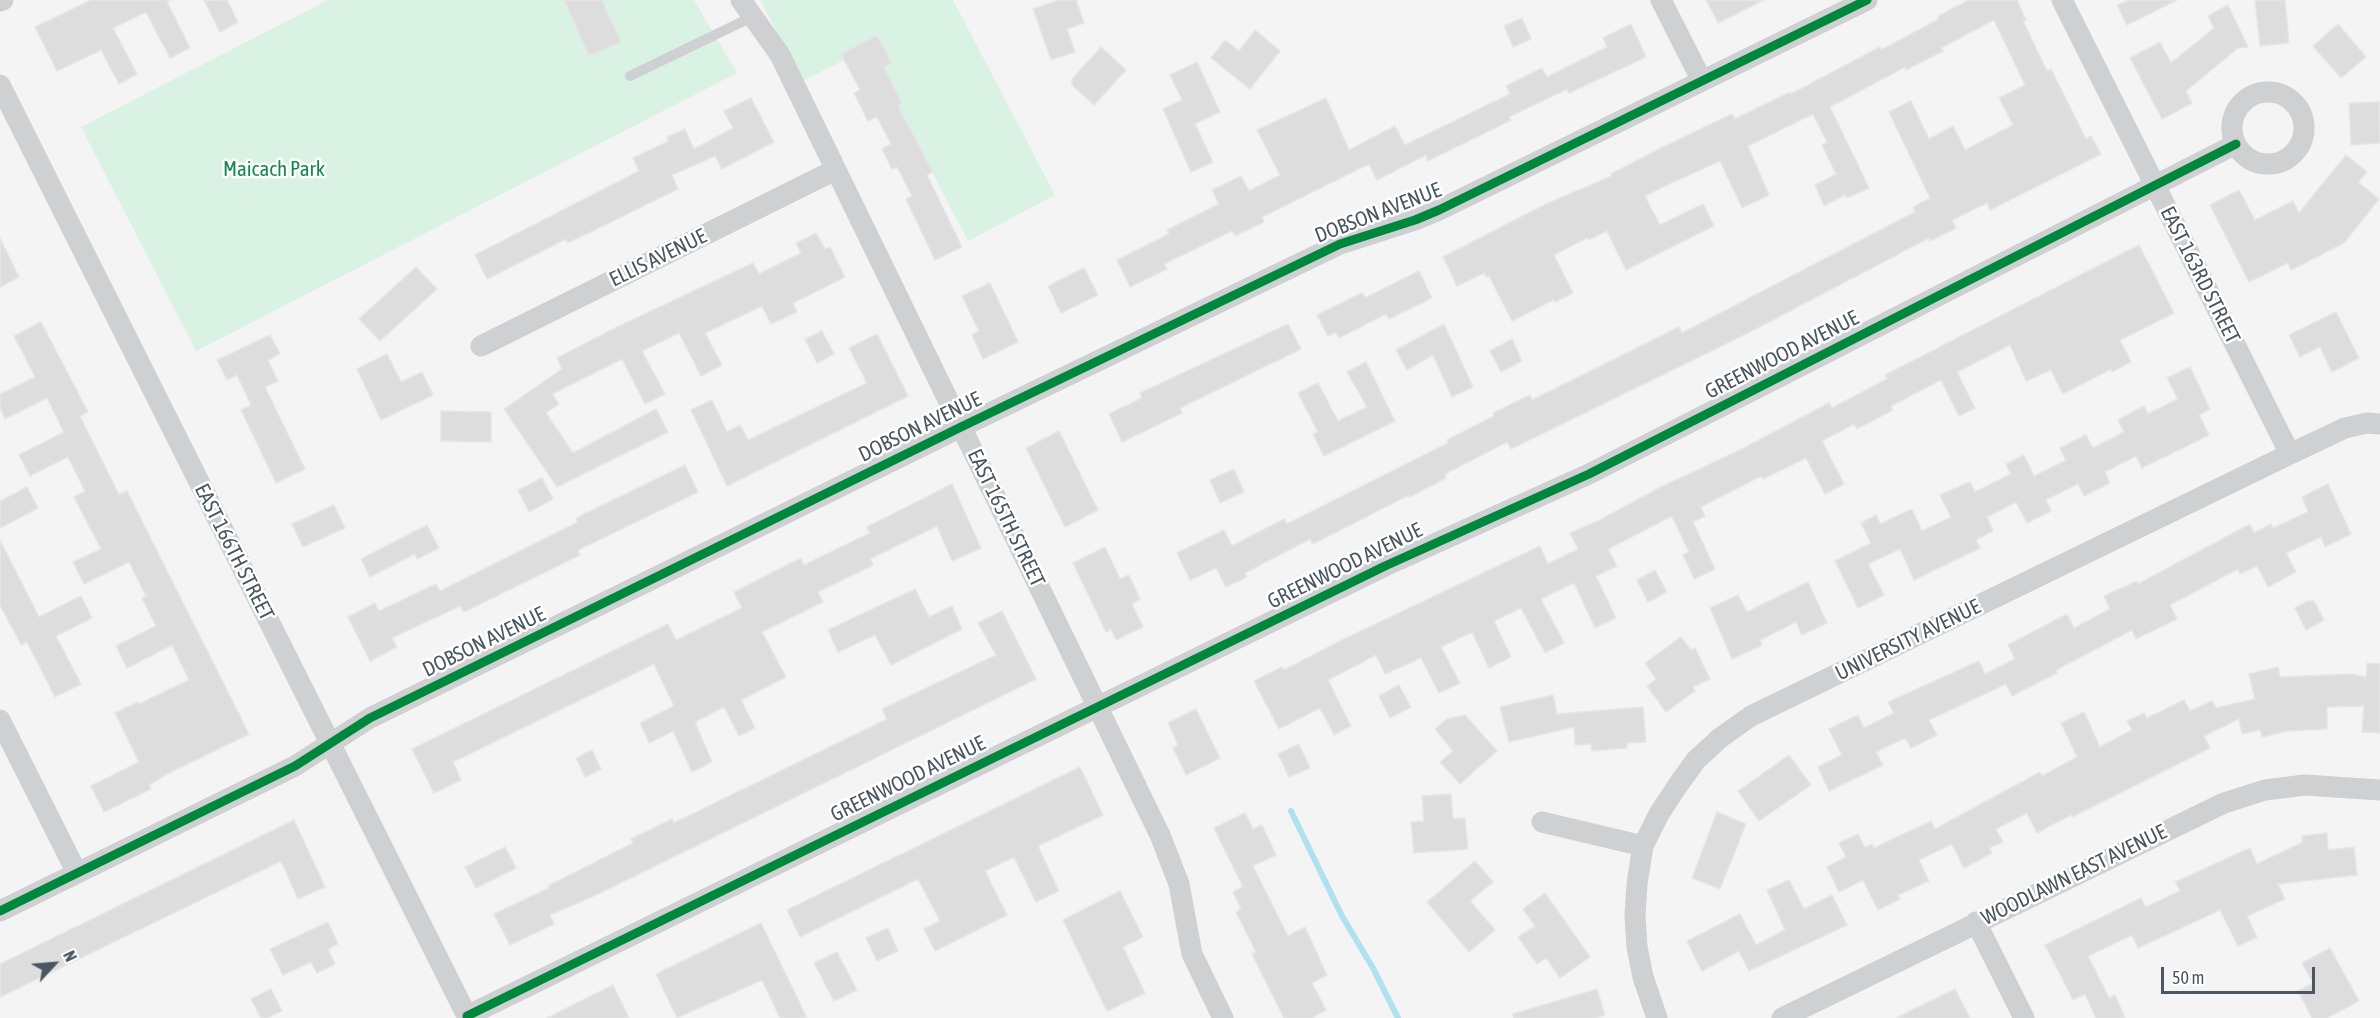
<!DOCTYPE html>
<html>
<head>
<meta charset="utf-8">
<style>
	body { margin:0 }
	#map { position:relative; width:2380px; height:1018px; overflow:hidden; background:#f4f4f4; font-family:"Asap Condensed",sans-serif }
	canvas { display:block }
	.north { position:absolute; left:24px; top:934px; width:60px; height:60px; -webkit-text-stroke:4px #fff; paint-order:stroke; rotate:64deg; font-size:16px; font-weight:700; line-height:24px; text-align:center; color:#4a5661 }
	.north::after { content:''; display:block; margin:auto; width:21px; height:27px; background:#4a5661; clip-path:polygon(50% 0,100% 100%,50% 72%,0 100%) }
	.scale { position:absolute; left:2161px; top:967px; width:154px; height:27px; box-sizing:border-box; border:3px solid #4a5661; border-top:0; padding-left:8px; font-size:18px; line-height:21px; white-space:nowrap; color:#4a5661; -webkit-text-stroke:4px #fff; paint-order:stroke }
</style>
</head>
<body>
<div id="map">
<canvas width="2380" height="1018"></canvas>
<div class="north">N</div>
<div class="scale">50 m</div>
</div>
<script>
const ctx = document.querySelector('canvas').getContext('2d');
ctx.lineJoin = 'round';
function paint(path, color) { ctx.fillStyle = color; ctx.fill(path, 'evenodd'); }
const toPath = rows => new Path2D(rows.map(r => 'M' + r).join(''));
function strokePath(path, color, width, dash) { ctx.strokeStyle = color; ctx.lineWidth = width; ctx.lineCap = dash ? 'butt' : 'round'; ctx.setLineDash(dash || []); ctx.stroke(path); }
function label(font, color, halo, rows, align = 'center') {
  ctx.font = font + ' "Asap Condensed",sans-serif'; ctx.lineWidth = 5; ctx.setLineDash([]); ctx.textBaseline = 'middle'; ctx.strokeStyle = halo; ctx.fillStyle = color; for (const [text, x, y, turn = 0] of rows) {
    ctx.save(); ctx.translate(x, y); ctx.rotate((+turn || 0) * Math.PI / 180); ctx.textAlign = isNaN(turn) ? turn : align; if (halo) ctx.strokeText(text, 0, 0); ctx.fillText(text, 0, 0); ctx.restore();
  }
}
const green = toPath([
	[328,0,694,0,737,73,196,351,81,127],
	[760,0,953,0,1055,195,968,241,867,48,803,81]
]);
const stream = toPath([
	[1291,811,1342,916,1373,968,1398,1018]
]);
const building = toPath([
	[91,0,171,0,167,2,190,48,170,58,146,12,113,28,137,74,119,84,101,50,57,71,35,27,91,0],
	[204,0,227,0,238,22,220,32,204,0],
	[564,0,602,0,621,42,589,56,564,0],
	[1059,0,1076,0,1084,23,1067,29,1075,52,1051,60,1033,9,1059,0],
	[1706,0,1764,0,1718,23,1706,0],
	[1969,0,2017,0,2026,20,2023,21,2047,71,2051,69,2086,139,2091,136,2101,154,1990,210,1987,203,1952,220,1956,228,1930,241,1929,238,1746,334,1511,449,1507,442,1445,474,1446,478,1410,497,1409,495,1313,544,1310,539,1245,573,1247,577,1226,587,1216,568,1190,580,1177,553,1224,530,1232,546,1284,519,1287,524,1448,443,1447,440,1494,416,1493,413,1530,395,1532,400,1679,327,1682,333,1915,212,1913,207,1930,198,1889,112,1911,101,1929,139,1953,126,1965,150,2013,125,1999,98,2025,85,1994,20,1941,48,1943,51,1906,70,1905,67,1830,107,1869,188,1847,198,1845,195,1824,206,1815,185,1836,174,1822,145,1827,142,1813,114,1748,146,1769,195,1742,208,1720,161,1669,184,1645,196,1660,225,1703,204,1714,226,1626,270,1607,231,1588,240,1587,238,1554,255,1573,293,1555,302,1553,300,1512,321,1489,276,1486,277,1484,273,1457,286,1443,257,1548,203,1612,176,1611,174,1661,148,1732,114,1735,119,1790,92,1791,94,1880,47,1881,50,1939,19,1938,16,1969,0],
	[2129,0,2177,0,2127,25,2117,5,2129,0],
	[2255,0,2285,0,2289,43,2260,46,2255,0],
	[2228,5,2248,47,2238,48,2186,91,2192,103,2162,119,2130,58,2160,42,2171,63,2214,28,2208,16,2228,5],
	[1522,18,1531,39,1513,47,1504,26,1522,18],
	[1631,24,1646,57,1569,93,1567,89,1509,117,1511,120,1428,161,1426,155,1377,180,1369,164,1262,217,1264,222,1235,236,1232,231,1164,264,1167,269,1130,287,1117,260,1169,234,1167,230,1219,204,1212,190,1241,176,1249,191,1280,175,1257,130,1326,98,1349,150,1395,126,1405,145,1510,94,1506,86,1542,68,1547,77,1607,47,1603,38,1631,24],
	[2338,24,2366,57,2341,78,2313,46,2338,24],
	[1255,30,1280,51,1250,89,1211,58,1225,40,1239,51,1255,30],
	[877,35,892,63,884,67,902,103,898,106,933,172,927,175,962,247,935,260,906,199,912,196,897,167,892,169,882,149,891,144,877,117,868,121,854,93,860,90,841,54,877,35],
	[1101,47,1126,70,1094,105,1072,85,1072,79,1101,47],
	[1197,62,1220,112,1195,124,1213,162,1191,172,1163,109,1182,100,1170,75,1197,62],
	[751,98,774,142,722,169,715,156,672,175,678,189,568,243,566,239,487,279,475,255,639,171,633,158,669,141,667,137,685,129,694,149,733,128,724,111,751,98],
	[2379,102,2380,143,2351,145,2349,103,2379,102],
	[2346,155,2367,172,2358,182,2379,199,2344,243,2291,270,2288,263,2249,282,2210,205,2239,190,2255,220,2293,201,2299,213,2346,155],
	[816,233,825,249,830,247,845,277,793,303,797,312,771,324,762,306,705,333,722,365,701,376,679,333,642,351,665,394,645,404,622,359,552,394,559,404,546,413,573,453,656,409,668,432,557,487,504,409,562,369,557,358,615,328,753,263,759,274,801,253,796,243,816,233],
	[0,238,19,277,0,287,0,238],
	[2139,245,2174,313,2120,340,2131,362,2112,372,2111,369,2063,394,2051,370,2026,381,2010,345,1957,372,1975,408,1959,416,1941,380,1891,406,1893,410,1857,429,1854,424,1822,441,1844,484,1825,494,1806,458,1763,479,1761,476,1701,507,1705,516,1693,522,1715,569,1694,579,1683,555,1689,552,1672,516,1608,549,1617,566,1596,576,1616,618,1595,628,1574,583,1541,599,1564,643,1545,653,1521,608,1494,621,1511,657,1489,668,1472,632,1441,647,1460,683,1439,693,1421,658,1385,674,1376,655,1328,680,1351,726,1334,735,1320,708,1279,729,1254,681,1282,667,1284,670,1342,640,1540,546,1548,564,1578,549,1570,533,1600,520,1659,488,1740,450,1829,403,1832,408,1887,379,1885,375,2139,245],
	[416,267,437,289,380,341,359,319,416,267],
	[1084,268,1098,295,1061,313,1048,286,1084,268],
	[1419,271,1432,298,1389,319,1386,314,1339,338,1336,332,1328,336,1317,315,1362,293,1365,298,1419,271],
	[990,283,1018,342,983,359,972,335,979,331,962,296,990,283],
	[2336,312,2359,358,2332,372,2320,347,2300,357,2289,335,2336,312],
	[41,322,88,412,80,416,119,495,127,491,249,734,167,774,149,785,151,789,104,812,91,786,139,762,115,713,138,702,139,704,189,680,172,645,127,668,116,646,156,626,142,598,146,596,129,562,84,584,73,562,101,549,74,497,85,491,68,457,30,476,19,455,64,432,47,398,5,419,0,408,0,394,35,377,14,336,41,322],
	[1288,324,1301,349,1180,408,1182,413,1122,442,1109,414,1142,398,1140,393,1288,324],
	[1444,324,1473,387,1452,397,1433,355,1407,370,1396,350,1444,324],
	[822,331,834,354,817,363,805,339,822,331],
	[877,334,908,396,727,486,691,410,712,400,727,432,740,425,748,440,867,383,849,348,877,334],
	[270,335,280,354,268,360,278,381,265,387,305,469,276,483,241,410,251,405,237,375,227,380,217,360,270,335],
	[1512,339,1522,361,1501,372,1490,351,1512,339],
	[387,354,401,382,422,372,433,395,381,420,357,369,387,354],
	[1366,362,1395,421,1324,456,1313,434,1318,432,1298,393,1318,383,1338,421,1367,407,1347,372,1366,362],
	[2190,367,2210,409,2199,415,2209,435,2142,468,2136,456,2105,472,2110,483,2084,496,2078,484,2046,500,2051,511,2027,523,2016,502,1987,517,1993,531,1976,540,1980,548,1914,580,1900,549,1868,564,1884,595,1858,608,1835,561,1871,543,1861,523,1876,515,1880,524,1912,509,1922,531,1951,517,1940,495,1970,482,1975,492,2011,474,2006,464,2024,455,2034,476,2066,460,2060,448,2086,435,2093,448,2124,432,2118,420,2144,406,2148,414,2178,399,2167,378,2190,367],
	[441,411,491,412,491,442,441,441,441,411],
	[1059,431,1098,510,1065,527,1026,448,1059,431],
	[685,465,698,492,578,550,580,555,464,612,460,606,392,638,397,647,370,661,348,617,375,603,379,611,436,584,440,591,578,522,576,518,685,465],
	[1234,469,1244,492,1220,503,1210,480,1234,469],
	[542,478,553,499,529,512,518,490,542,478],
	[952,484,981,548,952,561,937,526,870,559,873,565,818,592,823,602,762,632,786,677,741,700,755,728,739,736,724,707,695,722,712,762,692,772,673,731,649,743,640,723,674,706,654,664,453,762,461,780,434,793,412,749,668,624,676,640,742,608,734,592,801,558,804,565,870,533,867,527,952,484],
	[2328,484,2351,534,2325,547,2321,537,2286,553,2296,572,2268,587,2257,566,2240,574,2238,569,2170,605,2177,619,2136,639,2132,630,2056,670,2057,673,2012,696,2006,684,1929,720,1937,735,1911,748,1905,738,1876,752,1883,765,1829,791,1818,767,1842,755,1829,729,1858,715,1864,728,1894,713,1888,702,1979,661,1985,674,2015,659,2008,645,2067,614,2074,628,2110,609,2104,596,2137,581,2138,584,2250,524,2254,533,2271,524,2273,528,2308,512,2302,497,2328,484],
	[27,487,38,508,0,528,0,501,27,487],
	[334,505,345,528,303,547,292,524,334,505],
	[427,525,439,548,417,559,415,554,370,577,361,559,427,525],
	[0,540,39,617,81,596,92,618,56,636,81,684,55,697,27,642,21,645,0,605,0,540],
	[1105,547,1120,579,1129,575,1140,599,1132,604,1143,627,1116,640,1111,629,1106,632,1073,563,1105,547],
	[1655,570,1667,592,1648,602,1637,580,1655,570],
	[1808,582,1827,623,1802,635,1796,622,1760,640,1762,645,1732,659,1710,608,1738,595,1747,612,1808,582],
	[915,589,929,617,952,606,962,629,891,665,875,635,838,652,828,630,915,589],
	[2308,601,2314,601,2324,620,2306,630,2295,608,2308,601],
	[1002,611,1036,679,596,895,550,915,554,924,510,945,494,914,549,888,548,886,633,843,631,839,672,819,674,823,887,719,882,709,996,655,978,623,1002,611],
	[1681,637,1691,650,1695,648,1710,679,1693,687,1695,691,1666,712,1647,686,1656,679,1645,663,1681,637],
	[2367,663,2380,664,2380,733,2362,732,2364,706,2327,707,2327,729,2287,731,2262,737,2260,730,2242,734,2239,719,2204,736,2210,748,2072,817,2071,815,2037,833,2027,813,1996,829,2003,842,1989,848,1992,853,1964,868,1952,844,1919,860,1929,881,1898,895,1900,899,1878,910,1863,880,1839,892,1827,867,1846,857,1839,843,1858,834,1865,848,1872,844,1874,848,1931,821,1935,829,2040,772,2042,776,2077,757,2061,723,2084,712,2100,747,2132,730,2127,721,2144,713,2147,718,2184,700,2190,711,2212,701,2216,708,2255,699,2249,674,2278,667,2280,677,2351,674,2366,677,2367,663],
	[1399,685,1411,707,1390,718,1379,696,1399,685],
	[1553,695,1557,714,1643,707,1646,742,1627,743,1627,748,1592,751,1591,744,1575,745,1574,727,1509,742,1500,707,1553,695],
	[1196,709,1220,758,1186,775,1173,748,1178,745,1168,723,1196,709],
	[1465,715,1497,751,1460,784,1440,762,1453,751,1435,729,1447,719,1465,715],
	[1299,744,1310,768,1289,777,1278,754,1299,744],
	[592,750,601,769,585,777,576,758,592,750],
	[1789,755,1811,785,1759,821,1738,791,1789,755],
	[1080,767,1103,815,1038,846,1059,891,1036,902,1014,857,985,871,1007,915,935,951,924,929,940,921,918,879,800,937,787,910,1080,767],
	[1451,794,1453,819,1465,818,1468,849,1414,853,1411,822,1424,821,1422,796,1451,794],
	[1717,812,1746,824,1720,889,1692,878,1717,812],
	[1245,813,1253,829,1262,825,1276,855,1253,866,1288,936,1305,927,1327,975,1312,983,1326,1010,1312,1018,1284,1018,1252,954,1256,952,1236,912,1241,909,1233,892,1243,887,1214,828,1245,813],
	[294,820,325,887,298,899,281,861,0,997,0,964,294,820],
	[2327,833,2328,850,2354,847,2357,875,2278,884,2285,899,2247,916,2257,937,2238,946,2220,910,2138,948,2132,935,2088,956,2109,998,2115,995,2125,1018,2096,1018,2085,994,2073,1000,2045,945,2141,898,2146,907,2180,891,2175,882,2250,848,2257,864,2303,842,2302,836,2327,833],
	[505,847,516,868,476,888,465,867,505,847],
	[1475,861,1493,882,1470,901,1495,930,1469,952,1427,902,1475,861],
	[1789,880,1804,909,1832,895,1847,925,1749,971,1739,951,1702,971,1687,941,1740,914,1756,945,1785,930,1767,890,1789,880],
	[1120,891,1143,937,1123,947,1145,993,1107,1011,1063,920,1120,891],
	[1545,893,1590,957,1560,978,1546,958,1537,964,1518,937,1535,926,1523,909,1545,893],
	[328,922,338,944,328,949,335,964,317,973,311,962,283,975,270,949,328,922],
	[761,923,807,1018,780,1018,762,980,677,1018,656,974,761,923],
	[888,928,898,951,877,961,866,938,888,928],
	[2330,948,2359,1001,2327,1018,2312,1018,2298,991,2313,983,2302,963,2330,948],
	[837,952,857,990,834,1001,814,963,837,952],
	[613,985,629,1018,547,1018,613,985],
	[271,989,282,1011,267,1018,261,1018,251,999,271,989],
	[1597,989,1605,1015,1595,1018,1514,1018,1513,1014,1597,989],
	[1955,989,1970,1018,1896,1018,1955,989]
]);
const service = toPath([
	[630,76,754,16]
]);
const minor = toPath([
	[741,0,780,55,1160,835,1179,884,1192,954,1223,1018],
	[1661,0,1702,81],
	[2062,0,2290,454],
	[0,1,3,0],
	[0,85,468,1018],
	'2232 128a36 36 0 1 1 72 0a36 36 0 1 1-72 0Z',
	[481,346,835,170],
	[0,720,77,873],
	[1542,822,1643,846],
	[0,911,295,766,370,718,961,427,1340,244,1415,220,1439,210,1867,0],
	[1976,922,2024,1018],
	[467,1016,1385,566,1589,474,2236,144],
	[1657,1018,1643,977,1637,947,1635,915,1637,884,1643,846,1659,814,1678,785,1696,760,1720,738,1751,716,2290,454,2345,428,2367,423,2380,424],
	[1782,1018,2224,803,2265,790,2305,785,2380,790]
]);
const cycleway = toPath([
	[0,911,295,766,370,718,961,427,1340,244,1415,220,1439,210,1867,0],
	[467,1016,1385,566,1589,474,2236,144]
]);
const parkNames = [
	["Maicach Park",274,169]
];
const streetNames = [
	["DOBSON AVENUE",1378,213,-21],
	["ELLIS AVENUE",658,258,-26],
	["EAST 163RD STREET",2200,275,63],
	["GREENWOOD AVENUE",1782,355,-27],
	["DOBSON AVENUE",920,427,-26],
	["EAST 165TH STREET",1006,518,64],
	["EAST 166TH STREET",234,552,63],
	["GREENWOOD AVENUE",1345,566,-26],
	["UNIVERSITY AVENUE",1908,640,-26],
	["DOBSON AVENUE",484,642,-26],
	["GREENWOOD AVENUE",908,779,-26],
	["WOODLAWN EAST AVENUE",2074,875,-26]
];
paint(green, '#d9f2e3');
strokePath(stream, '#aee2f0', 6);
paint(building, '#ddddde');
strokePath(building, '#e5e6e7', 1.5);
strokePath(service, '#ced0d2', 10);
strokePath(minor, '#ced0d2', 21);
strokePath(cycleway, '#00873e', 9);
label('21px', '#17864f', '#fff', parkNames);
label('21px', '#4a5661', '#fff', streetNames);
</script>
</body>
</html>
